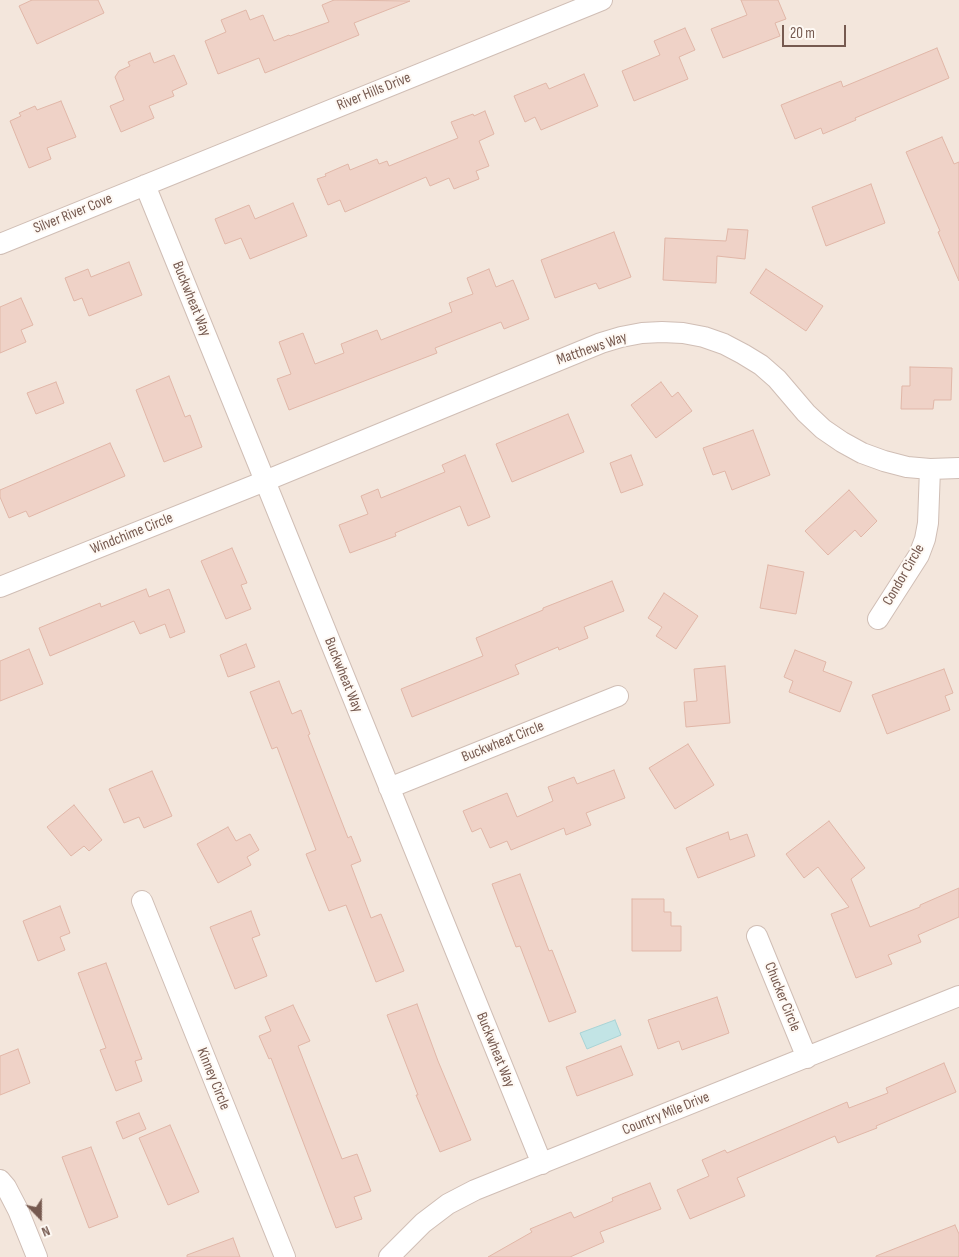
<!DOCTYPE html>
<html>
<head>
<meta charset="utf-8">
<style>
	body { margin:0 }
	#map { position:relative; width:959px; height:1257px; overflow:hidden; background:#fcf4ed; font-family:"Sofia Sans Condensed",sans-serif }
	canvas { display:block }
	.north { position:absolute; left:15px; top:1192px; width:50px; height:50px; -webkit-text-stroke:4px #fef9f4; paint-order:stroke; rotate:158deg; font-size:14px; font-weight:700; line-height:20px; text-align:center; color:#765a50 }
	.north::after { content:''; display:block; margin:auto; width:18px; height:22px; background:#765a50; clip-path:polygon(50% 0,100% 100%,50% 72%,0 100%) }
	.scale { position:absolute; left:782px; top:25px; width:64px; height:22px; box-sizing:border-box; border:2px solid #765a50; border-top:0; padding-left:6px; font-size:15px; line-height:18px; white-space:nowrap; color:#765a50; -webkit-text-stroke:4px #fef9f4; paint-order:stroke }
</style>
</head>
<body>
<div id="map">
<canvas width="959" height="1257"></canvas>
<div class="north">N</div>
<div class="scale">20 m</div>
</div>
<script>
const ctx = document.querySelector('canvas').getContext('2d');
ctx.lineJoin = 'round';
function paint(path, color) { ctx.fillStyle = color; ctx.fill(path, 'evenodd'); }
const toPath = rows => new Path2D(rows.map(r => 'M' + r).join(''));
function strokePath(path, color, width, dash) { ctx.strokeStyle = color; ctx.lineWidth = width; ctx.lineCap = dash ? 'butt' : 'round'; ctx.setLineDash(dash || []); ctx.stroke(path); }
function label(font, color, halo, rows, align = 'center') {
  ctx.font = font + ' "Sofia Sans Condensed",sans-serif'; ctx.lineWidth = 4; ctx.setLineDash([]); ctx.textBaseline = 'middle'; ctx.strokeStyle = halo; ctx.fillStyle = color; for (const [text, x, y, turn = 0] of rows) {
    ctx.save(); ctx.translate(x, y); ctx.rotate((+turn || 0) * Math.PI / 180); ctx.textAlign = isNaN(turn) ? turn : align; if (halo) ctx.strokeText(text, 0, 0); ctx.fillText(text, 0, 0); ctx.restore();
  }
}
const residential = toPath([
	[0,0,959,0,959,1257,0,1257]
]);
const water = toPath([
	[615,1020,621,1035,587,1049,580,1033,615,1020]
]);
const building = toPath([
	[32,0,98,0,104,13,37,44,19,6,32,0],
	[334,0,410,1,354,23,359,35,265,73,259,58,218,74,205,41,226,32,221,20,246,10,250,20,263,15,274,41,289,35,290,36,329,22,322,5,334,0],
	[741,0,778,0,786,19,775,23,780,36,723,58,711,29,747,15,741,0],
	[685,28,695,50,679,57,688,79,634,101,622,71,660,55,654,41,685,28],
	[937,48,949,78,855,118,856,120,823,134,821,128,795,139,781,105,841,81,843,87,937,48],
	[150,53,154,63,174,55,187,84,172,91,174,96,149,106,154,118,121,132,110,106,124,100,115,77,119,71,130,66,128,62,150,53],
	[584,74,598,106,541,130,535,117,525,122,514,96,546,83,549,89,584,74],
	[61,101,76,137,47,148,51,159,29,168,10,121,21,116,19,113,35,106,37,110,61,101],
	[485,111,494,134,479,141,489,166,476,171,479,179,454,189,449,178,430,186,426,177,345,212,340,200,328,205,317,179,326,176,325,174,348,164,350,170,377,159,379,164,387,161,389,166,458,138,451,122,473,114,474,116,485,111],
	[942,137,954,164,959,162,959,281,938,232,940,231,906,152,942,137],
	[871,184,885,223,826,246,812,207,871,184],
	[293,203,307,236,250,259,241,238,225,244,215,219,249,205,255,219,293,203],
	[728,229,748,230,745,259,717,256,716,283,663,280,665,238,726,241,728,229],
	[614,232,631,277,599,289,596,283,555,298,541,260,614,232],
	[129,262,142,295,89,316,82,298,74,301,65,278,88,269,91,277,129,262],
	[489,269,496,287,513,280,529,319,504,329,501,322,435,348,437,353,289,410,277,379,291,374,279,342,303,333,315,364,344,353,341,344,377,330,381,340,452,312,449,303,473,294,467,278,489,269],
	[766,269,823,306,806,331,750,293,766,269],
	[21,298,33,325,21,330,26,342,0,353,0,307,21,298],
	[910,367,952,368,951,400,934,400,933,409,901,409,902,386,910,386,910,367],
	[169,376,185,417,190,415,202,447,164,462,136,390,169,376],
	[56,382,64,403,36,414,27,393,56,382],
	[661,382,672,397,678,392,692,411,656,438,631,405,661,382],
	[568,414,584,452,512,482,496,444,568,414],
	[753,430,770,475,732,490,725,471,713,475,703,448,753,430],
	[110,443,125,476,29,517,26,511,9,518,0,497,0,490,110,443],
	[465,455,490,517,468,526,460,506,395,533,396,536,350,553,339,525,368,514,361,496,378,489,381,498,445,472,442,465,465,455],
	[631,455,643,485,621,493,610,463,631,455],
	[849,490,877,521,861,537,855,530,828,555,805,531,849,490],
	[232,548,247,583,241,585,251,609,226,619,201,561,232,548],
	[768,565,804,572,796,614,760,608,768,565],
	[612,581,624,611,584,627,588,638,559,650,558,647,515,665,519,674,412,717,401,689,483,656,476,638,543,610,543,608,612,581],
	[146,589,149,597,169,589,185,632,170,638,165,624,140,634,134,621,50,656,39,628,100,603,101,607,146,589],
	[664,593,698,616,676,649,656,636,662,627,648,618,664,593],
	[246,644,255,667,228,677,220,655,246,644],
	[29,649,43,684,0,701,0,661,29,649],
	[795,650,826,662,823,671,852,682,840,712,789,692,793,681,784,677,795,650],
	[725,666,730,723,686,727,684,702,697,701,694,669,725,666],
	[944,669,953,693,945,696,950,710,887,734,872,695,944,669],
	[279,681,292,714,301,710,310,734,308,735,348,838,351,836,361,861,351,865,371,918,381,914,404,971,376,982,346,905,329,911,306,854,316,850,277,747,272,749,250,692,279,681],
	[688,744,714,785,675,809,649,768,688,744],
	[614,770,625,798,586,813,591,825,566,835,564,828,511,850,507,841,490,848,481,828,472,832,463,811,507,793,517,817,553,801,548,787,574,777,577,784,614,770],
	[152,771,172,816,144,828,139,817,124,823,109,789,152,771],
	[74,805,102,840,89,851,84,846,71,856,47,827,74,805],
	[829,821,865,868,851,879,870,927,920,907,920,905,959,888,959,917,918,935,921,942,888,955,892,964,856,978,831,914,849,907,818,867,804,878,786,854,829,821],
	[228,827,236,841,250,834,259,850,247,857,251,865,218,883,197,844,228,827],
	[728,832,730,840,747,834,755,856,698,878,686,848,728,832],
	[520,874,549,951,552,950,576,1012,549,1022,520,946,516,947,492,884,520,874],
	[632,899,664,899,664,912,671,912,671,926,681,926,681,951,632,951,632,899],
	[60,906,70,933,60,937,65,950,38,961,23,921,60,906],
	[251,911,260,935,252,938,267,976,235,989,210,927,251,911],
	[106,963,142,1059,135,1061,142,1081,116,1091,100,1050,106,1048,78,973,106,963],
	[717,997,729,1033,682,1050,679,1041,658,1049,648,1020,717,997],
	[417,1004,438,1061,471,1140,440,1152,416,1095,418,1095,387,1015,417,1004],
	[293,1005,310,1041,298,1046,342,1159,357,1154,371,1191,354,1197,362,1219,336,1228,271,1058,269,1059,259,1036,271,1031,265,1017,293,1005],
	[621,1046,633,1075,577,1096,566,1067,621,1046],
	[18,1049,30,1083,0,1095,0,1056,18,1049],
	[944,1063,956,1092,876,1126,877,1128,838,1143,835,1136,737,1178,745,1196,690,1219,677,1190,709,1176,702,1160,725,1150,727,1153,847,1102,849,1108,888,1093,886,1088,944,1063],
	[139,1113,146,1129,123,1139,116,1122,139,1113],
	[170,1125,199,1192,168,1205,139,1138,170,1125],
	[91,1147,118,1217,89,1228,62,1157,91,1147],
	[650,1183,661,1209,600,1232,604,1242,570,1257,488,1257,532,1232,530,1229,571,1212,574,1218,613,1201,612,1198,650,1183],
	[955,1225,959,1234,959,1257,876,1257,876,1256,955,1225],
	[233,1238,240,1257,187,1257,187,1255,233,1238]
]);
const street = toPath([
	[145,185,542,1164],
	[0,244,602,0],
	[0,587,265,481,601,343,621,337,642,333,662,332,683,333,704,337,724,344,743,354,761,365,777,379,806,413,823,429,842,442,862,453,884,461,907,467,930,469,959,468],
	[878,619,919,555,925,539,928,523,930,469],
	[389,788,618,696],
	[142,901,285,1257],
	[757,936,807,1058],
	[0,1180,6,1187,18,1210,37,1257],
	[389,1257,423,1223,448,1204,475,1190,959,996]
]);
const streetNames = [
	["River Hills Drive",374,92,-22],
	["Silver River Cove",73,214,-22],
	["Buckwheat Way",191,299,68],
	["Matthews Way",592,349,-19],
	["Windchime Circle",132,534,-22],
	["Condor Circle",904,575,-60],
	["Buckwheat Way",343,675,68],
	["Buckwheat Circle",503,742,-22],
	["Chucker Circle",782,997,68],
	["Buckwheat Way",495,1050,68],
	["Kinney Circle",213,1079,68],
	["Country Mile Drive",666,1114,-22]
];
paint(residential, '#f3e6dc');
paint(water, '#c2e4e5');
strokePath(water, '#a9d4d6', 1);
paint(building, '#efd2c7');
strokePath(building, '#e1b7a8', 1);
strokePath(street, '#d0beb5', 22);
strokePath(street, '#fff', 20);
label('15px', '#765a50', '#fef9f4', streetNames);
</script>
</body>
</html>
